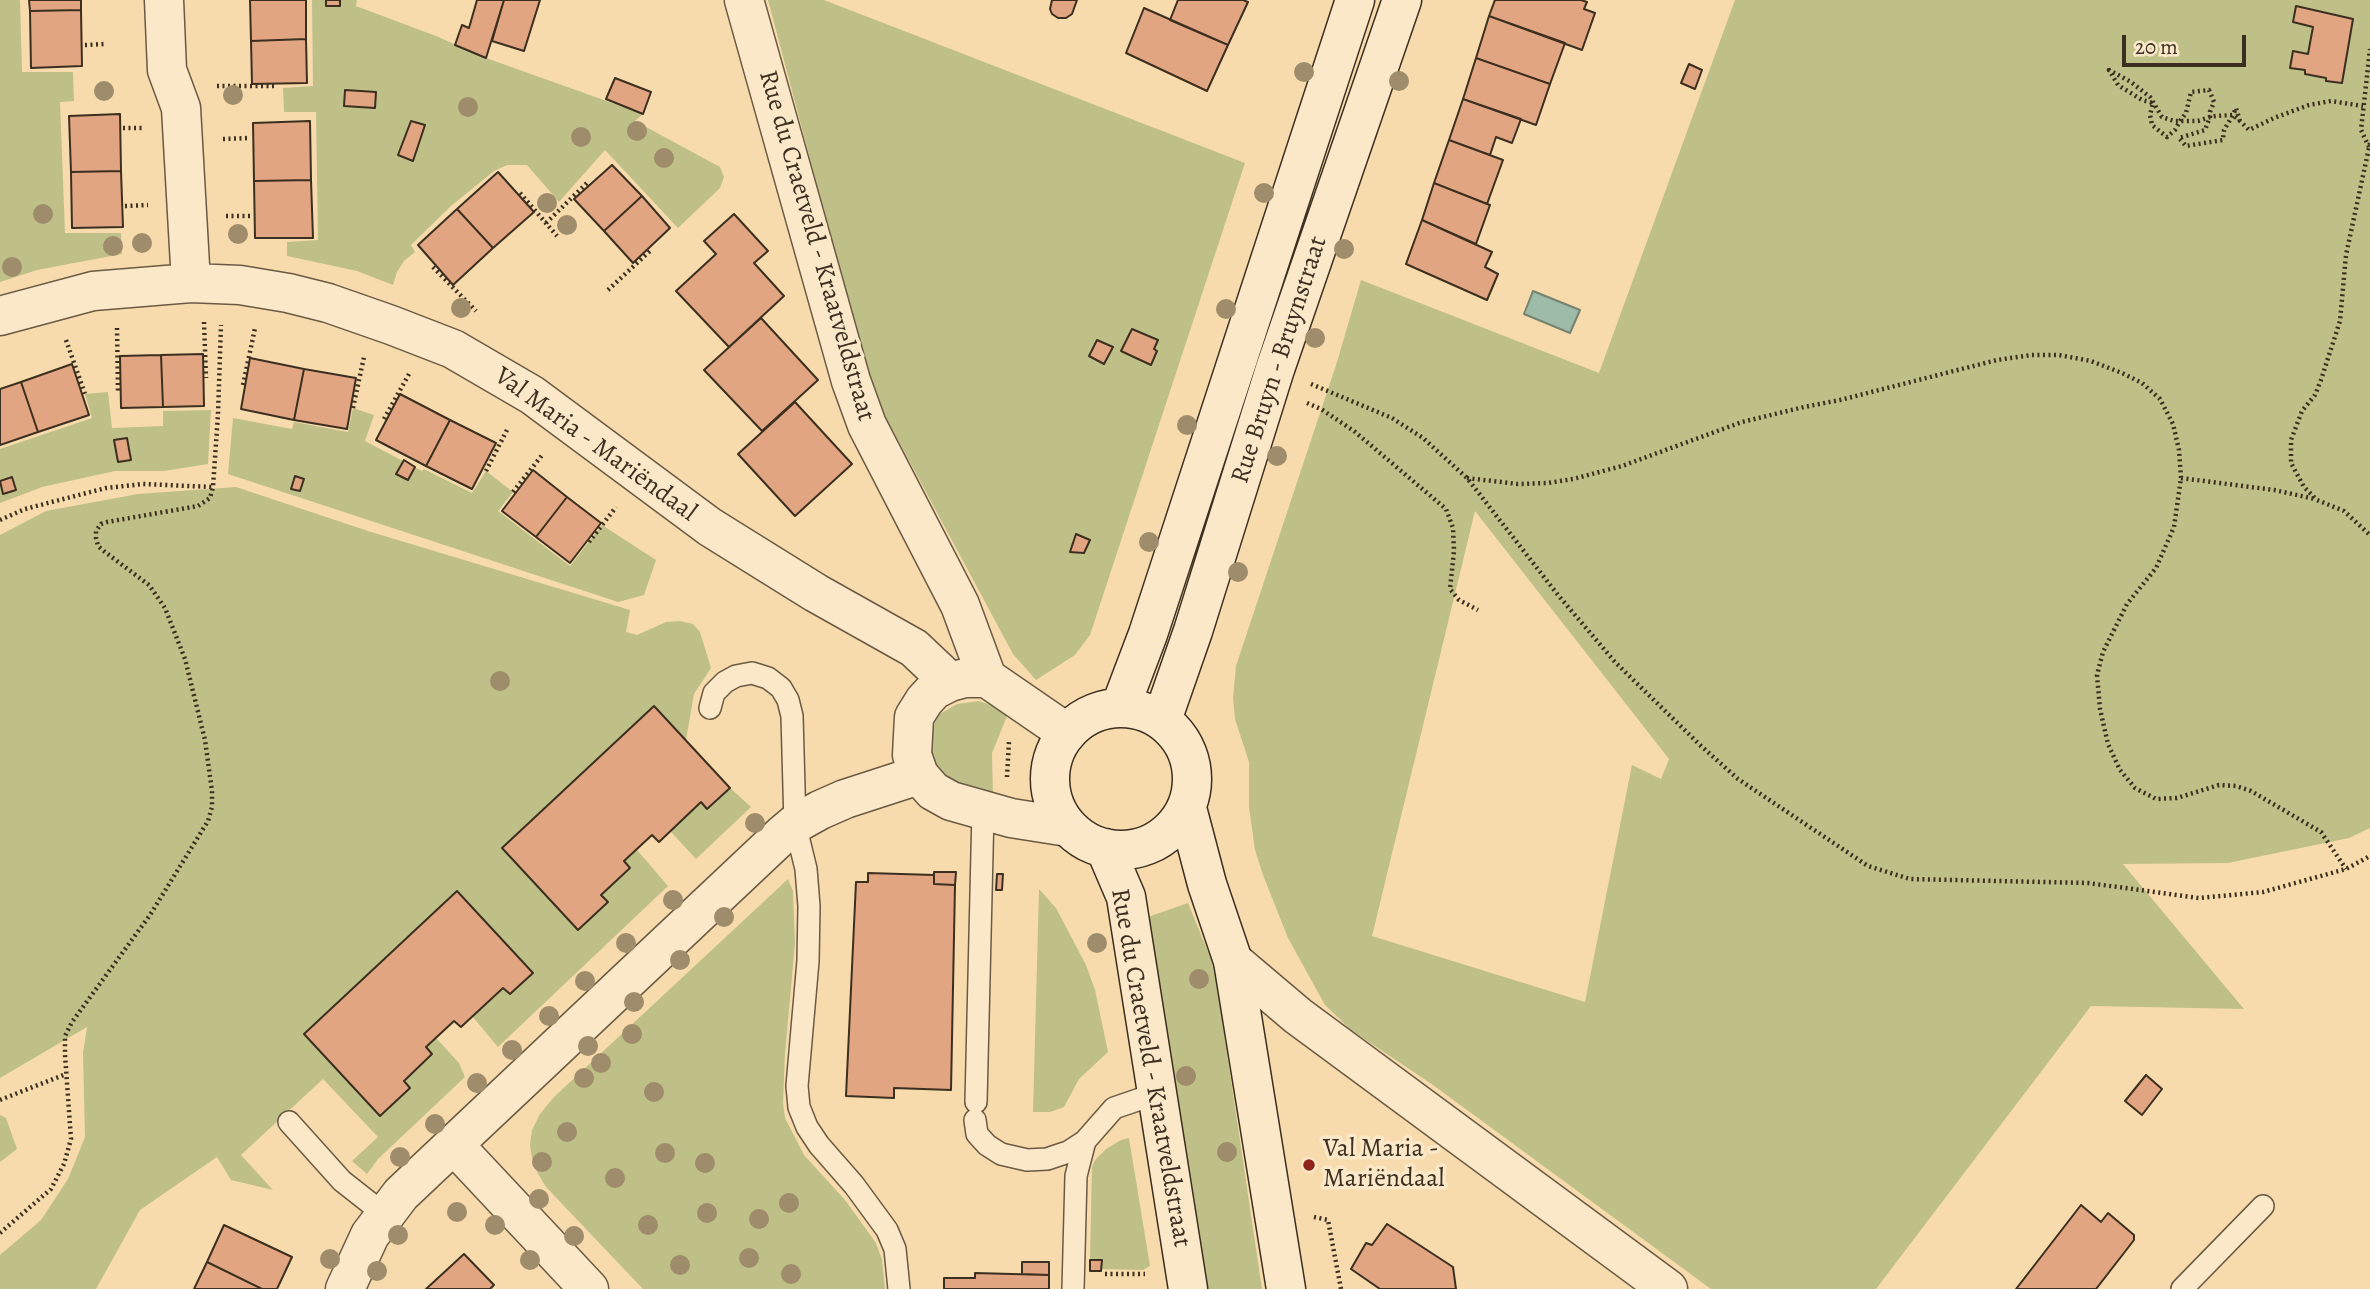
<!DOCTYPE html>
<html>
<head>
<meta charset="utf-8">
<style>
	body { margin:0 }
	#map { position:relative; width:2370px; height:1289px; overflow:hidden; background:#f7dbac; font-family:Alegreya,serif }
	canvas { display:block }
	.scale { position:absolute; left:2122px; top:35px; width:124px; height:32px; box-sizing:border-box; border:4px solid #3c2f20; border-top:0; padding-left:9px; font-size:21px; line-height:24px; white-space:nowrap; color:#3c2f20; -webkit-text-stroke:5px #fae8c9; paint-order:stroke }
</style>
</head>
<body>
<div id="map">
<canvas width="2370" height="1289"></canvas>
<div class="scale">20 m</div>
</div>
<script>
const ctx = document.querySelector('canvas').getContext('2d');
ctx.lineJoin = 'round';
function paint(path, color) { ctx.fillStyle = color; ctx.fill(path, 'evenodd'); }
const toPath = rows => new Path2D(rows.map(r => 'M' + r).join(''));
function strokePath(path, color, width, dash) { ctx.strokeStyle = color; ctx.lineWidth = width; ctx.lineCap = dash ? 'butt' : 'round'; ctx.setLineDash(dash || []); ctx.stroke(path); }
function label(font, color, halo, rows, align = 'center') {
  ctx.font = font + ' Alegreya,serif'; ctx.lineWidth = 7; ctx.setLineDash([]); ctx.textBaseline = 'middle'; ctx.strokeStyle = halo; ctx.fillStyle = color; for (const [text, x, y, turn = 0] of rows) {
    ctx.save(); ctx.translate(x, y); ctx.rotate((+turn || 0) * Math.PI / 180); ctx.textAlign = isNaN(turn) ? turn : align; if (halo) ctx.strokeText(text, 0, 0); ctx.fillText(text, 0, 0); ctx.restore();
  }
}
const green = toPath([
	[0,0,20,0,22,72,73,72,74,101,60,102,65,233,121,233,122,254,37,270,0,282],
	[312,0,357,0,356,6,436,36,486,58,643,114,635,121,720,167,724,177,720,188,678,228,605,150,559,202,527,165,507,165,494,171,451,206,411,245,415,252,404,261,397,272,393,285,357,271,287,256,287,242,318,240,316,112,284,112,283,88,313,86],
	[768,0,824,0,1245,163,1090,635,1075,655,1036,680,1013,654,884,414,863,359],
	[1735,0,2370,0,2370,828,2349,838,2228,863,2123,864,2244,1009,2091,1006,1876,1289,1711,1289,1433,1085,1351,1030,1325,1005,1288,938,1263,875,1255,850,1249,807,1249,762,1235,719,1233,698,1236,666,1337,362,1361,280,1599,373],
	[1475,511,1669,759,1661,779,1632,765,1585,1002,1372,936],
	[108,392,112,428,163,426,163,411,211,410,208,464,164,471,115,471,42,487,0,503,0,449,92,418,85,394],
	[353,408,374,415,365,441,422,471,424,469,472,493,486,471,513,492,498,511,570,566,602,525,656,560,644,595,618,602,228,474,233,418,292,429,294,422,348,432],
	[236,487,368,531,630,610,626,632,637,635,666,622,680,621,693,624,700,632,711,668,694,694,686,740,653,706,502,848,578,929,601,895,630,869,624,861,637,850,668,886,498,1047,472,1016,503,988,510,994,532,973,457,891,304,1033,404,1081,432,1055,426,1047,436,1038,459,1063,465,1077,378,1159,367,1174,352,1161,378,1137,323,1079,241,1155,273,1190,231,1180,217,1157,140,1210,96,1289,0,1289,0,1255,41,1220,68,1179,85,1137,83,1053,87,1027,0,1078,0,535,46,511,138,494],
	[979,701,994,706,1007,716,992,753,993,797,971,791,944,776,936,764,931,750,930,736,938,715,957,704],
	[730,788,751,807,696,859,670,831,701,802,708,809],
	[788,879,793,891,795,943,785,1054,783,1103,785,1118,804,1155,845,1200,876,1243,882,1260,885,1289,643,1289,546,1187,537,1172,532,1158,530,1145,532,1130,540,1114,554,1097],
	[1039,889,1056,908,1086,965,1095,990,1108,1052,1079,1079,1064,1107,1050,1112,1033,1112],
	[1188,903,1211,959,1216,979,1262,1289,1205,1289,1145,918],
	[0,1115,6,1118,17,1149,0,1162],
	[1129,1138,1150,1266,1143,1270,1101,1269,1102,1261,1090,1260,1092,1167,1095,1160,1106,1149,1121,1140]
]);
const water = toPath([
	[1533,291,1580,310,1570,333,1524,314,1533,291]
]);
const building = toPath([
	[29,0,81,0,81,10,30,11,29,0],
	[250,0,306,0,306,39,251,41,250,0],
	[326,0,340,0,340,6,326,6,326,0],
	[477,0,504,0,486,58,455,45,462,25,469,28,477,0],
	[504,0,540,0,524,51,492,41,504,0],
	[1052,0,1077,0,1072,14,1066,18,1058,18,1052,14,1050,9,1052,0],
	[1178,0,1243,0,1248,2,1228,45,1170,20,1178,0],
	[1495,0,1581,0,1587,2,1584,9,1595,13,1582,50,1489,16,1495,0],
	[2296,6,2353,19,2342,83,2326,81,2326,78,2305,74,2305,70,2290,68,2293,51,2308,54,2313,27,2293,22,2296,6],
	[1144,8,1228,45,1207,91,1126,53,1144,8],
	[81,10,82,66,31,68,30,11,81,10],
	[1489,16,1565,43,1550,84,1476,58,1489,16],
	[306,39,307,83,252,84,251,41,306,39],
	[1476,58,1550,84,1536,125,1463,99,1476,58],
	[1689,64,1702,70,1695,89,1681,83,1689,64],
	[615,78,651,92,643,114,606,99,615,78],
	[345,90,376,92,375,108,344,106,345,90],
	[1463,99,1521,119,1512,143,1496,137,1490,155,1449,140,1463,99],
	[120,114,121,171,71,172,69,116,120,114],
	[310,121,311,180,254,181,253,123,310,121],
	[411,121,425,125,413,161,398,155,411,121],
	[1449,140,1503,160,1487,204,1434,183,1449,140],
	[612,165,642,196,604,231,574,199,612,165],
	[121,171,123,227,72,228,71,172,121,171],
	[498,172,534,212,493,248,457,209,498,172],
	[311,180,313,238,255,238,254,181,311,180],
	[1434,183,1490,205,1476,244,1422,220,1434,183],
	[642,196,670,228,633,263,604,231,642,196],
	[457,209,493,248,453,285,418,245,457,209],
	[734,214,768,251,754,263,784,296,729,347,676,291,716,254,704,241,734,214],
	[1422,220,1492,252,1485,267,1498,274,1487,300,1406,264,1422,220],
	[761,318,818,380,762,431,704,370,761,318],
	[1132,329,1158,340,1154,349,1157,351,1151,365,1121,351,1132,329],
	[1097,340,1113,347,1104,364,1089,356,1097,340],
	[203,354,204,406,163,407,161,355,203,354],
	[161,355,163,407,121,408,120,356,161,355],
	[250,358,304,369,294,420,241,409,250,358],
	[72,364,89,415,38,432,21,382,72,364],
	[304,369,356,378,347,429,294,420,304,369],
	[21,382,38,432,0,445,0,389,21,382],
	[400,394,450,420,426,466,376,440,400,394],
	[795,402,852,464,795,516,738,454,795,402],
	[450,420,496,443,472,489,426,466,450,420],
	[127,438,131,460,118,462,114,440,127,438],
	[404,460,415,467,408,480,396,474,404,460],
	[533,470,567,497,536,537,502,511,533,470],
	[295,476,304,479,300,491,291,489,295,476],
	[12,477,16,490,3,494,0,481,12,477],
	[567,497,601,523,570,563,536,537,567,497],
	[1076,534,1090,540,1084,553,1070,552,1076,534],
	[654,706,730,788,707,809,701,802,659,842,652,835,624,861,630,868,601,895,608,902,578,930,502,848,654,706],
	[934,872,956,872,955,885,934,884,934,872],
	[868,873,934,875,934,884,955,885,951,1090,894,1088,894,1098,846,1096,856,882,868,882,868,873],
	[997,874,1003,874,1002,890,996,890,997,874],
	[457,891,533,973,510,994,503,988,461,1027,454,1021,426,1047,432,1054,404,1081,410,1088,380,1116,304,1034,457,891],
	[2146,1075,2162,1089,2142,1115,2125,1101,2146,1075],
	[2081,1205,2101,1222,2108,1213,2134,1235,2134,1240,2096,1289,2016,1289,2081,1205],
	[1387,1224,1453,1267,1456,1289,1380,1289,1351,1269,1366,1243,1372,1245,1387,1224],
	[224,1225,292,1257,277,1289,262,1289,207,1262,224,1225],
	[464,1254,494,1285,490,1289,426,1289,464,1254],
	[1090,1260,1102,1260,1101,1271,1090,1271,1090,1260],
	[207,1262,262,1289,194,1289,207,1262],
	[1022,1262,1049,1262,1049,1275,1022,1274,1022,1262],
	[975,1273,1049,1275,1049,1289,944,1289,944,1278,975,1278,975,1273]
]);
const path = toPath([
	[85,45,105,44],
	[217,86,276,86],
	[2240,121,2236,108,2233,115,2224,130,2223,140,2186,146,2179,138,2205,130,2210,117,2210,112,2214,102,2209,90,2191,92,2186,113,2180,121,2175,130,2167,137,2152,125,2150,115,2153,103,2142,100,2118,85,2109,70,2131,82,2150,97,2162,117,2174,121,2198,121,2210,117,2216,116,2233,115,2240,121,2249,130,2274,118,2309,105,2331,101,2363,106],
	[123,128,142,128],
	[223,139,250,138],
	[2370,143,2346,255,2340,321,2321,380,2315,395,2302,411,2291,440,2291,463,2304,487,2317,500,2344,511,2370,535],
	[2369,147,2361,130,2370,49],
	[520,193,557,236],
	[125,206,148,205],
	[226,216,253,216],
	[546,223,588,182],
	[433,267,476,311],
	[608,290,651,250],
	[204,322,206,378],
	[117,328,118,391],
	[66,340,85,394],
	[1311,384,1392,418,1423,438,1467,478,1558,595,1615,662,1700,745,1738,779,1868,866,1910,879,2088,883,2199,898,2263,892,2346,869,2370,856],
	[243,385,255,328],
	[1307,403,1321,409,1354,431,1446,509,1453,528,1454,551,1450,589,1459,600,1478,610],
	[353,408,364,357],
	[384,419,409,374],
	[486,471,508,428],
	[1467,478,1518,484,1548,483,1573,479,1622,466,1742,422,1804,407,1840,400,1997,360,2031,355,2059,355,2091,361,2122,373,2142,383,2160,399,2173,424,2179,450,2181,478,2174,527,2156,568,2127,604,2103,652,2097,675,2100,709,2108,744,2120,770,2135,788,2156,799,2177,798,2219,785,2236,786,2251,791,2321,832,2346,869],
	[2181,478,2274,490,2315,499],
	[513,492,543,454],
	[0,520,25,509,106,488,143,484,213,487],
	[589,542,616,507],
	[1007,777,1009,741],
	[0,1100,66,1074],
	[1314,1217,1328,1220,1341,1289],
	[0,1233,51,1189,64,1164,71,1139,65,1055,65,1036,72,1022,150,915,208,821,212,807,212,791,205,740,185,659,165,608,149,585,105,552,98,546,96,538,96,531,101,524,107,522,198,506,210,498,213,487,218,414,221,325],
	[1105,1274,1145,1274]
]);
const lane = toPath([
	[710,708,714,693,725,682,736,676,752,673,768,678,781,688,788,700,792,716,795,824,806,869,809,906,808,961,797,1086,799,1107,807,1127,819,1145,854,1185,887,1230,895,1249,899,1289],
	[976,1102,983,811],
	[975,1120,977,1134,987,1145,1001,1154,1027,1160,1047,1159,1068,1152,1085,1141,1114,1108,1158,1093],
	[289,1122,342,1181,384,1214],
	[1073,1289,1076,1176,1085,1141],
	[2182,1289,2263,1206]
]);
const street = toPath([
	[164,0,167,70,181,108,191,283],
	[744,0,851,381,867,425,960,605,987,678],
	[0,316,93,291,191,283,240,285,288,293,328,303,391,325,453,349,532,395,710,527,816,593,914,648,950,682],
	[1067,733,987,678,965,678,950,682,934,690,924,701,914,717,912,755,919,775,933,791,951,801,1011,818,1068,827],
	[1233,961,1298,1016,1668,1289],
	[454,1145,589,1289],
	[345,1289,370,1235,401,1194,782,835,795,824,820,810,845,799,919,775]
]);
const secondary = toPath([
	[1120,708,1148,634,1355,0],
	'1050 779a71 71 0 1 1 142 0a71 71 0 1 1-142 0Z',
	[1162,720,1193,631,1275,369,1402,0],
	[1187,808,1207,884,1233,961,1286,1289],
	[1105,848,1126,897,1188,1289]
]);
const trees = [
	[1304,72],
	[1399,81],
	[104,91],
	[233,95],
	[468,107],
	[637,131],
	[581,137],
	[664,158],
	[1264,193],
	[547,203],
	[43,214],
	[567,225],
	[238,234],
	[142,243],
	[113,246],
	[1344,249],
	[12,267],
	[461,308],
	[1226,309],
	[1315,338],
	[1187,425],
	[1277,456],
	[1149,542],
	[1238,572],
	[500,681],
	[755,823],
	[673,900],
	[724,917],
	[626,943],
	[1097,943],
	[680,960],
	[1199,979],
	[585,981],
	[634,1002],
	[549,1016],
	[632,1034],
	[588,1046],
	[512,1050],
	[601,1063],
	[1186,1076],
	[584,1078],
	[477,1083],
	[654,1092],
	[435,1124],
	[567,1132],
	[1227,1152],
	[665,1153],
	[400,1157],
	[542,1162],
	[705,1163],
	[615,1178],
	[539,1199],
	[789,1203],
	[457,1212],
	[707,1213],
	[759,1219],
	[495,1225],
	[648,1225],
	[398,1235],
	[574,1236],
	[749,1258],
	[330,1259],
	[530,1260],
	[680,1265],
	[377,1271],
	[791,1274]
];
const markers = [
	[1309,1165,7,"#8f2418"]
];
const streetNames = [
	["Rue du Craetveld - Kraatveldstraat",816,246,74],
	["Rue Bruyn - Bruynstraat",1280,360,-72],
	["Val Maria - Mariëndaal",595,445,36],
	["Rue du Craetveld - Kraatveldstraat",1150,1068,80]
];
const poiNames = [
	["Val Maria -",1323,1150],
	["Mariëndaal",1323,1180]
];
paint(green, '#bec088');
paint(water, '#9dbba7');
strokePath(water, '#768371', 2);
paint(building, '#e1a681');
strokePath(building, '#3c2f20', 2);
strokePath(lane, '#6b5a43', 24);
strokePath(street, '#6b5a43', 41);
strokePath(secondary, '#3c2f20', 41);
strokePath(path, '#3c2f20', 4.5, [2, 3.5]);
strokePath(lane, '#fae8c9', 21);
strokePath(street, '#fae8c9', 38);
strokePath(secondary, '#fae8c9', 38);
ctx.fillStyle = '#9e8c6b';
for (const [x, y] of trees) { ctx.beginPath(); ctx.arc(x, y, 10, 0, 2 * Math.PI); ctx.fill(); }
for (const [x, y, r, color] of markers) { const dot = new Path2D(); dot.arc(x, y, r, 0, 2 * Math.PI); ctx.fillStyle = color; ctx.fill(dot); strokePath(dot, '#fae8c9', 2.5); }
label('26px', '#3c2f20', '#fae8c9', streetNames);
label('26px', '#3c2f20', '#fae8c9', poiNames, 'left');
</script>
</body>
</html>
